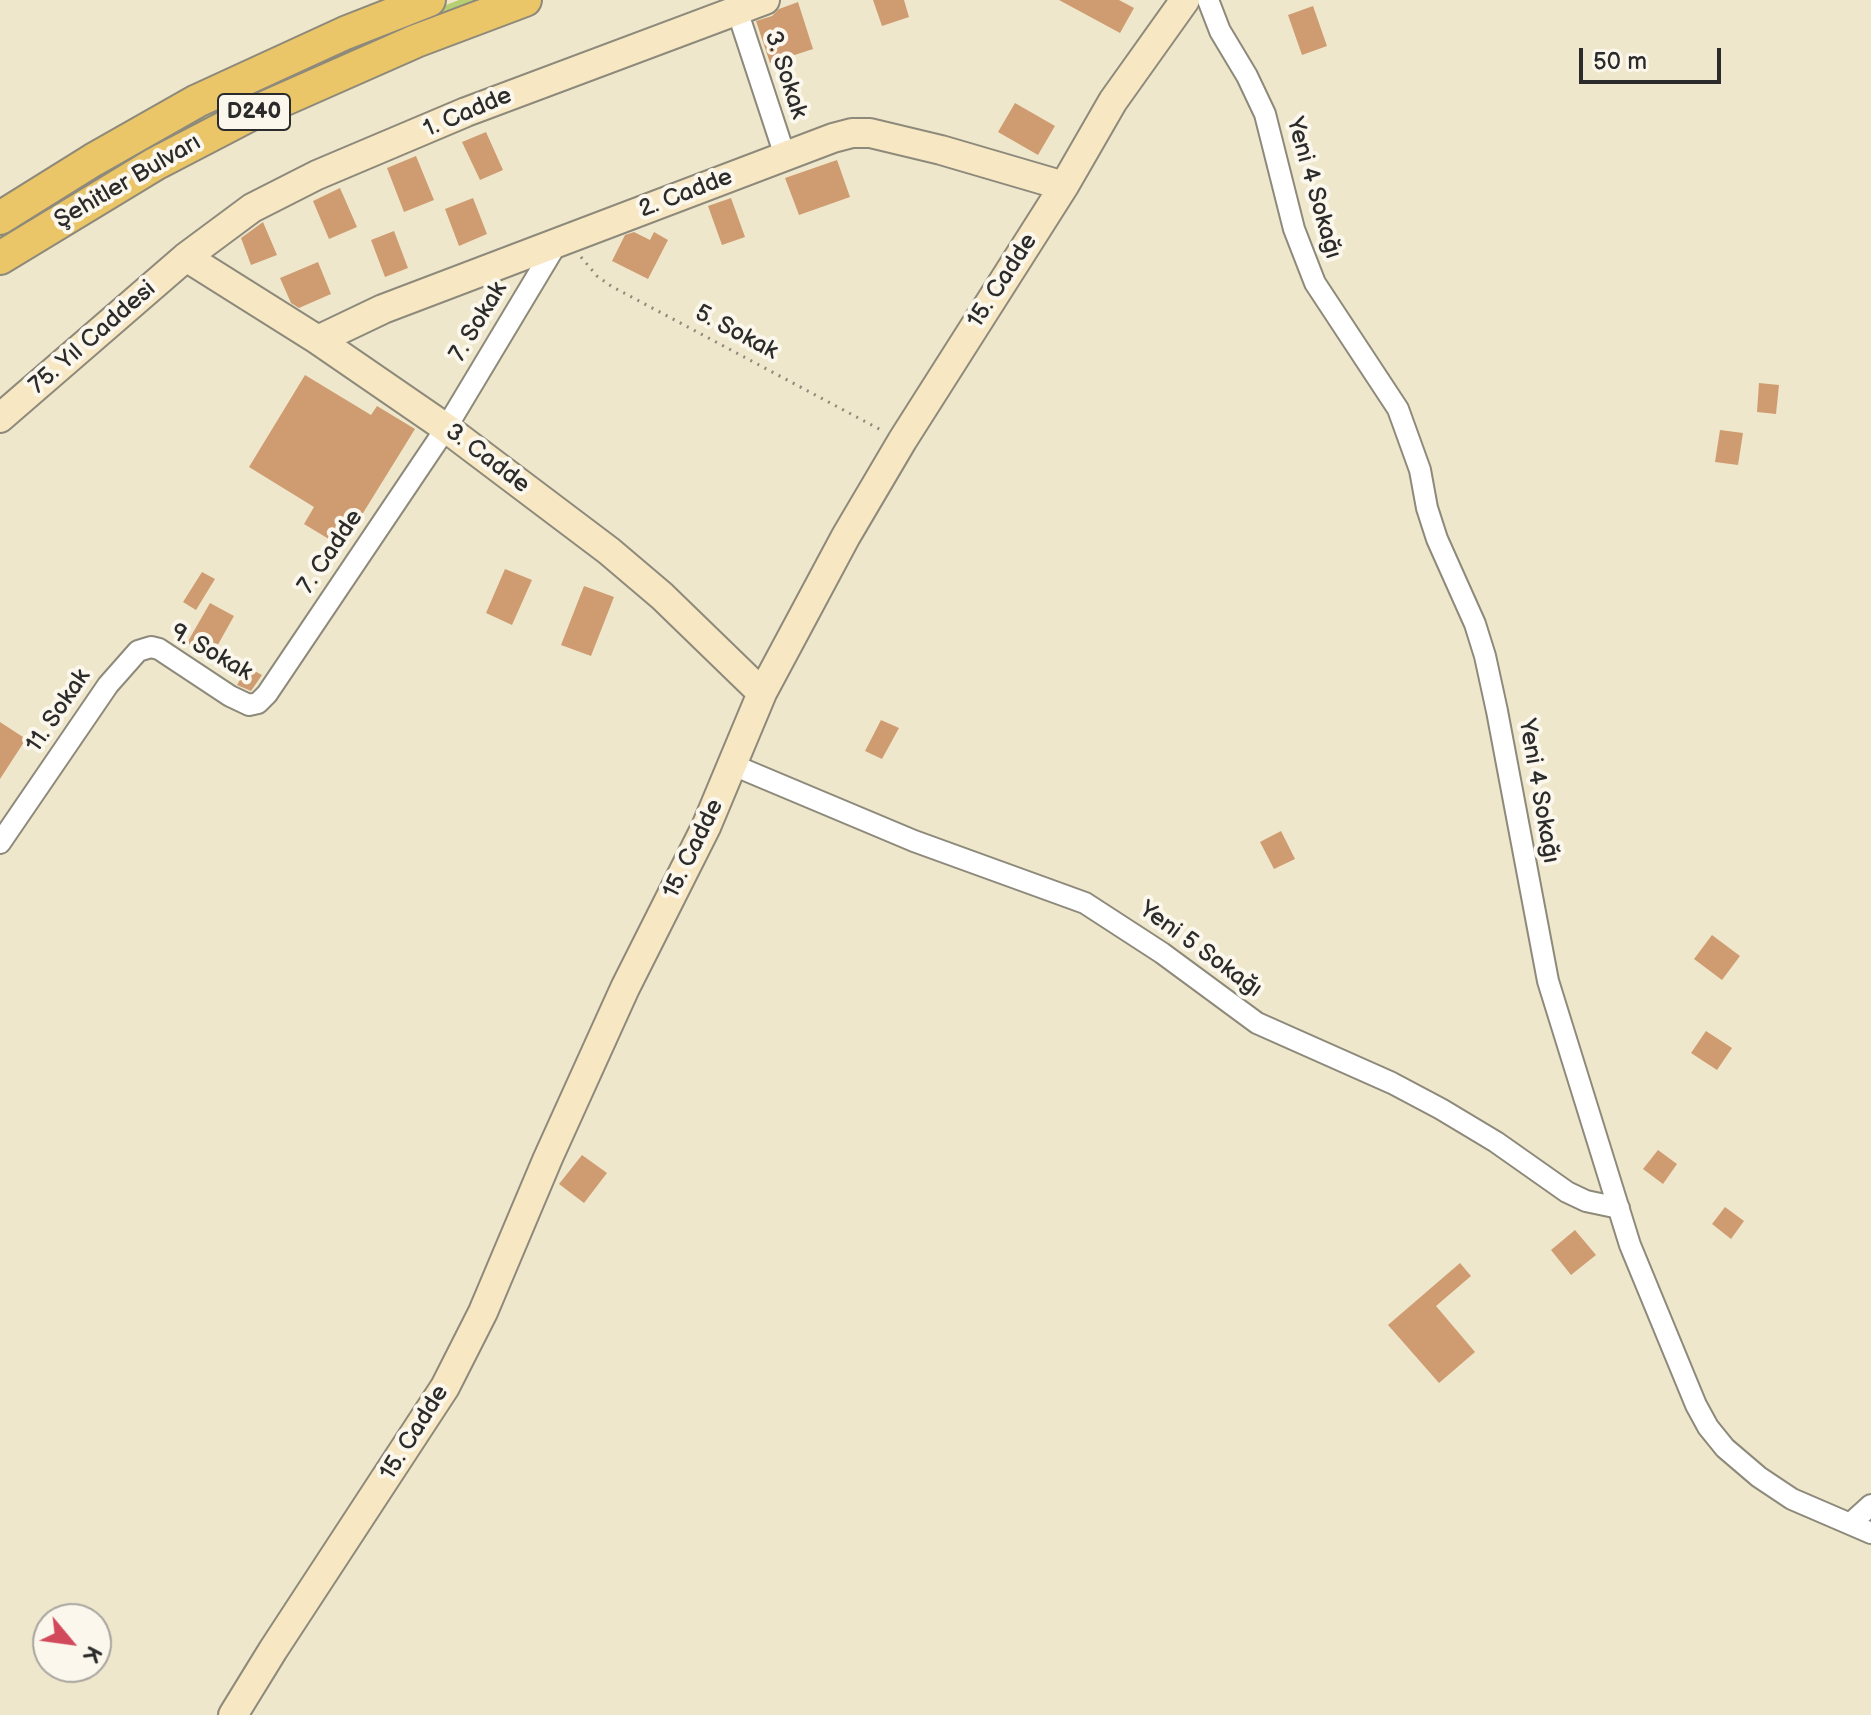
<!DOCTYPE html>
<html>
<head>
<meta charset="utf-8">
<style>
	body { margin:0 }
	#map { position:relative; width:1871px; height:1715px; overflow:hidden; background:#efe7cb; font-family:"Balsamiq Sans",sans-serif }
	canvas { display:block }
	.north { position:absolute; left:32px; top:1603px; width:80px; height:80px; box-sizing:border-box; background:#fbf7ec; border:2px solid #a8a59f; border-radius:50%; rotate:119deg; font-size:22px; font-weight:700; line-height:32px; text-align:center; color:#2b2b2b }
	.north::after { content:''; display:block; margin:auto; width:28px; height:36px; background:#d1495b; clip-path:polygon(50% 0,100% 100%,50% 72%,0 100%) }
	.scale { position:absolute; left:1579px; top:48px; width:142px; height:36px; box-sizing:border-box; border:4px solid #2b2b2b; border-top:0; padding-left:10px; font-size:24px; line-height:28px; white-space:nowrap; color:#2b2b2b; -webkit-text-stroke:6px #fbf7ec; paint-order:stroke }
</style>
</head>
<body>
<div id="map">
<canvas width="1871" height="1715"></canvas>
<div class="north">K</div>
<div class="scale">50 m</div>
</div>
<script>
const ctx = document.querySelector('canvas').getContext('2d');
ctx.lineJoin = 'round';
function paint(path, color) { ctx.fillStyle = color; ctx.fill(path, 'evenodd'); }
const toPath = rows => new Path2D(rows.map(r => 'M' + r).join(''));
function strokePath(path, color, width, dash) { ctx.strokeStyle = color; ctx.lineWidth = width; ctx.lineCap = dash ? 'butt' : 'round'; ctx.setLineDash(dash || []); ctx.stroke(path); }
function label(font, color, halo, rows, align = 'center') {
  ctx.font = font + ' "Balsamiq Sans",sans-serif'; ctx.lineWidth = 8; ctx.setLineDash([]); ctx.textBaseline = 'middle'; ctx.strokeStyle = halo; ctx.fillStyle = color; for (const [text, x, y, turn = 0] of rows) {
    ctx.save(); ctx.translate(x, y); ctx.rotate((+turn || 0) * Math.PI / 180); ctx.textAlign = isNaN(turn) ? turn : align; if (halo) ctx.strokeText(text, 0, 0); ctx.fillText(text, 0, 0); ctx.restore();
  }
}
const green = toPath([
	[459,0,493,0,0,245,0,232,192,116,391,26]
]);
const building = toPath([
	[873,0,904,0,909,17,882,26],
	[1059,0,1119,0,1134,8,1120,33],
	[798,2,813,49,770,63,756,21,772,16,779,9],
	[1313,6,1327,46,1302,55,1288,15],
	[1015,103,1055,126,1038,155,998,132],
	[486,132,503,170,480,180,462,142],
	[416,156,434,200,404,212,387,168],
	[837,160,850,197,799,215,785,178],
	[340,188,357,227,329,239,313,201],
	[473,198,487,234,459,246,445,209],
	[731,198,745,237,722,245,708,206],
	[263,222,277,255,251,265,241,238],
	[394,231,408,268,385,277,371,240],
	[634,232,650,240,654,232,668,240,648,279,612,261,625,235],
	[318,262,331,294,299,308,291,303,280,278],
	[305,375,371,415,377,406,415,429,342,547,304,524,314,507,249,467],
	[1759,383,1779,385,1776,414,1757,412],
	[1720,430,1743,433,1738,465,1715,462],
	[505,569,532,580,512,625,486,613],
	[202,572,215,579,196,610,183,602],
	[584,586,614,597,591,656,561,645],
	[210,603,234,616,211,657,187,643],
	[247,667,262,675,251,691,237,685],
	[881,720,899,728,882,759,865,751],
	[0,722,26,739,0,779],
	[1281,831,1295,859,1274,869,1260,842],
	[1712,935,1740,956,1722,980,1694,959],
	[1706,1031,1732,1048,1717,1070,1691,1053],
	[1658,1150,1677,1164,1663,1184,1643,1169],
	[582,1155,607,1173,584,1203,559,1184],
	[1725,1207,1744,1221,1731,1239,1712,1224],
	[1575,1230,1596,1255,1571,1275,1551,1250],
	[1460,1263,1471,1276,1436,1306,1475,1352,1439,1383,1388,1325]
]);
const path = toPath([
	[581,257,597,276,611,286,881,430]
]);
const street = toPath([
	[1208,0,1220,31,1247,76,1265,114,1294,229,1315,283,1398,409,1420,470,1427,508,1437,539,1475,624,1485,656,1497,711,1548,981,1630,1245,1696,1405,1708,1427,1725,1448,1759,1477,1792,1499,1871,1533],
	[737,10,785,156],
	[733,765,914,841,1085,903,1162,953,1257,1023,1392,1083,1441,1109,1496,1142,1567,1192,1586,1201,1619,1208],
	[0,843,108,685,138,651,151,647,159,649,230,696,249,705,258,703,267,694,446,428,557,243],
	[1850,1524,1871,1505]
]);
const secondary = toPath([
	[186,257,318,340,446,428,609,551,662,596,762,693],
	[318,340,383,309,833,138,852,133,870,133,941,150,1064,186],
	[0,418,186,257,252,208,317,175,466,112,765,0],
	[233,1715,273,1650,445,1387,483,1312,548,1158,625,988,706,827,762,693,846,536,902,441,1064,186,1113,101,1185,0]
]);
const primary = toPath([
	[0,218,93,160,197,101,345,33,429,0],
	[0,258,155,164,253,113,416,41,525,0]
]);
const shields = [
	[254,112,72]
];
const shieldNames = [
	["D240",254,112]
];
const streetNames = [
	["3. Sokak",785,75,72],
	["1. Cadde",468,113,-23],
	["Şehitler Bulvarı",128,182,-30],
	["Yeni 4 Sokağı",1313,188,74],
	["2. Cadde",686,194,-21],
	["15. Cadde",1003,281,-57],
	["7. Sokak",479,322,-59],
	["5. Sokak",736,333,28],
	["75. Yıl Caddesi",93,338,-41],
	["3. Cadde",487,459,37],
	["7. Cadde",331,552,-56],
	["9. Sokak",211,653,30],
	["11. Sokak",59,711,-56],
	["Yeni 4 Sokağı",1538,791,80],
	["15. Cadde",694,849,-64],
	["Yeni 5 Sokağı",1200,950,36],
	["15. Cadde",415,1433,-58]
];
paint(green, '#b8ce72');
paint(building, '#cf9c72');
strokePath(street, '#8d897b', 24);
strokePath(secondary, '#8d897b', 32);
strokePath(primary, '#8d897b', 36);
strokePath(path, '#8d897b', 3, [2, 6]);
strokePath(street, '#fff', 20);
strokePath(secondary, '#f7e8c3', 28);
strokePath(primary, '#ebc669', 32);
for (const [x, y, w] of shields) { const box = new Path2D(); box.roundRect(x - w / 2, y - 18, w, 36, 6); ctx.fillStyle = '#fbf7ec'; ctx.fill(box); strokePath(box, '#2b2b2b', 2); }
label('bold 22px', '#2b2b2b', null, shieldNames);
label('24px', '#2b2b2b', '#fbf7ec', streetNames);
</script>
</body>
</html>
